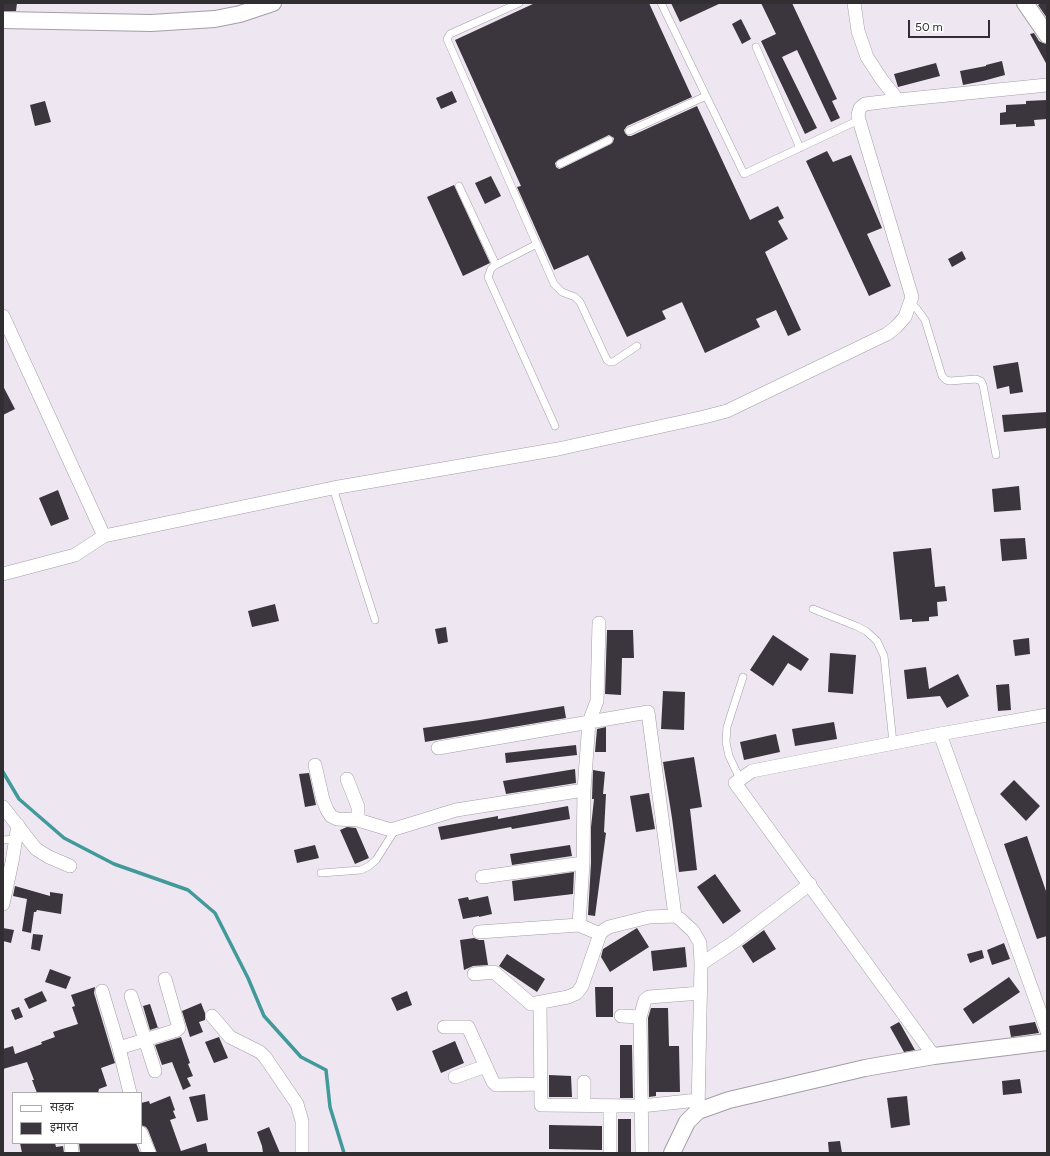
<!DOCTYPE html>
<html>
<head>
<meta charset="utf-8">
<style>
	body { margin:0 }
	#map { position:relative; width:1050px; height:1156px; overflow:hidden; background:#eee7f1; font-family:Figtree,"Noto Sans Devanagari",sans-serif }
	canvas { display:block }
	.frame { position:absolute; inset:0; border:4px solid #312e32; pointer-events:none }
	.legend { position:absolute; left:12px; top:1092px; width:130px; height:52px; box-sizing:border-box; background:#fff; border:1px solid #adabad; margin:0; padding:5px 7px; list-style:none; font-size:12px; color:#312e32 }
	.legend li { display:flex; align-items:center; gap:8px; height:20px }
	.legend b { width:20px; border:1px solid #adabad }
	.scale { position:absolute; left:908px; top:20px; width:82px; height:18px; box-sizing:border-box; border:2px solid #312e32; border-top:0; padding-left:5px; font-size:12px; line-height:14px; white-space:nowrap; color:#312e32; -webkit-text-stroke:3px #fff; paint-order:stroke }
</style>
</head>
<body>
<div id="map">
<canvas width="1050" height="1156"></canvas>
<div class="frame"></div>
<ul class="legend">
<li><b style="height:5px;background:#fff"></b>सड़क</li>
<li><b style="height:11px;background:#3b363d"></b>इमारत</li>
</ul>
<div class="scale">50 m</div>
</div>
<script>
const ctx = document.querySelector('canvas').getContext('2d');
ctx.lineJoin = 'round';
const toPath = rows => new Path2D(rows.map(r => 'M' + r).join(''));
function strokePath(path, color, width, dash) { ctx.strokeStyle = color; ctx.lineWidth = width; ctx.lineCap = dash ? 'butt' : 'round'; ctx.setLineDash(dash || []); ctx.stroke(path); }
function paint(path, color) { ctx.fillStyle = color; ctx.fill(path, 'evenodd'); }
const stream = toPath([
	[3,772,19,799,64,838,114,864,188,890,215,913,248,978,264,1016,301,1057,326,1070,330,1107,344,1153]
]);
const building = toPath([
	[3,3,17,3,16,11,3,11],
	[535,3,649,3,692,97,627,126,624,130,625,133,628,136,631,136,697,106,750,220,778,206,784,218,778,221,788,239,765,252,801,330,788,336,776,310,756,319,760,327,705,353,682,302,662,311,666,319,627,337,588,255,554,270,517,187,521,186,455,40],
	[609,135,614,138,613,142,611,144,562,168,559,169,556,167,555,163,558,160],
	[671,3,721,3,680,22],
	[761,3,792,3,837,99,832,101,840,118,831,122,797,50,782,57,817,128,805,134,761,41,776,34],
	[1041,3,1047,3,1047,18,1038,5],
	[741,19,751,39,742,44,732,24],
	[1034,33,1039,41,1043,43,1047,44,1047,65,1030,34],
	[1002,61,1005,75,983,81,963,85,960,71,986,66,986,65],
	[936,63,940,76,898,87,894,74],
	[452,91,457,102,441,109,436,98],
	[1047,100,1047,119,1034,120,1035,126,1016,127,1016,124,1000,125,1000,113,1006,112,1006,105,1026,104,1026,101],
	[45,101,51,122,35,126,30,105],
	[827,151,833,162,851,155,882,228,867,234,891,286,869,296,806,161],
	[491,176,501,196,485,204,475,183],
	[454,185,490,263,463,276,427,197],
	[962,251,966,259,952,267,948,259],
	[1018,362,1023,392,1010,394,1009,386,997,389,993,366],
	[3,386,15,409,3,415],
	[1047,412,1047,428,1004,432,1002,415],
	[1019,486,1021,510,994,512,992,489],
	[58,490,69,519,51,526,39,498],
	[1025,538,1027,559,1002,561,1000,539],
	[931,548,935,587,945,586,947,601,937,602,938,616,929,617,929,621,912,622,912,619,900,620,893,552],
	[275,604,279,621,252,627,248,611],
	[446,627,448,642,438,644,435,629],
	[607,630,633,630,634,658,622,658,621,695,605,694],
	[773,635,809,659,801,671,788,663,773,686,750,670],
	[1029,638,1030,654,1015,656,1013,640],
	[830,653,856,655,853,694,828,692],
	[926,667,929,689,958,674,969,696,947,708,940,696,907,699,904,670],
	[1009,684,1011,710,998,711,996,685],
	[663,691,685,692,684,730,661,729],
	[564,706,566,718,425,742,423,728,480,720],
	[834,722,837,739,795,746,792,729],
	[606,727,606,752,595,752,597,729],
	[776,734,780,752,744,760,740,742],
	[576,745,577,755,506,763,505,753],
	[694,757,702,807,690,809,697,870,679,872,672,818,663,762],
	[575,769,576,783,506,794,503,781],
	[593,770,605,772,603,794,606,794,604,832,606,833,595,916,588,915,591,863,591,827,594,799,592,799],
	[309,773,316,805,305,807,299,774],
	[1014,780,1040,806,1026,821,1000,794],
	[649,793,655,829,636,832,630,796],
	[568,806,570,819,512,829,511,827,441,840,438,827,498,816,498,819],
	[347,827,356,828,369,858,355,864,340,830],
	[1027,836,1047,894,1047,936,1037,939,1004,844],
	[315,845,319,858,297,863,294,850],
	[570,845,572,856,512,865,510,854],
	[574,872,573,894,514,901,512,881],
	[715,874,741,911,723,924,697,887],
	[15,886,50,896,50,892,63,894,61,914,37,910,36,912,34,912,31,933,22,931,27,899,13,896],
	[488,896,492,914,479,917,479,916,463,919,458,899,468,897,469,900],
	[3,928,14,930,11,943,3,941],
	[637,928,649,947,610,972,601,957,603,949],
	[764,930,776,949,753,963,742,946],
	[33,934,43,935,40,951,31,949],
	[474,938,479,940,484,940,488,965,473,966,464,970,460,940],
	[1004,943,1010,959,992,965,987,950],
	[685,947,687,967,653,971,651,951],
	[982,950,984,958,970,963,967,954],
	[507,954,545,979,537,992,499,966],
	[50,969,71,977,66,989,45,982],
	[1009,977,1020,992,973,1024,963,1009],
	[95,987,94,993,115,1063,101,1068,107,1086,99,1089,98,1093,37,1093,32,1080,34,1080,27,1062,3,1069,3,1049,13,1046,15,1054,42,1044,41,1042,55,1037,53,1032,78,1024,72,1007,75,1006,71,995],
	[595,987,613,987,613,1017,596,1017],
	[42,991,47,1001,29,1009,24,999],
	[407,991,412,1005,397,1011,391,998],
	[201,1003,205,1013,205,1020,199,1022,203,1032,190,1037,182,1011],
	[150,1004,158,1028,159,1027,150,1030,143,1006],
	[19,1007,23,1017,15,1020,11,1010],
	[651,1008,668,1008,669,1046,679,1046,680,1092,656,1092,656,1096,649,1097,648,1018],
	[899,1022,901,1025,915,1050,904,1052,890,1027],
	[1035,1022,1039,1033,1011,1037,1009,1026],
	[181,1037,190,1063,188,1064,193,1076,187,1078,191,1086,183,1090,172,1062,162,1065,155,1045],
	[219,1037,228,1058,214,1063,205,1042],
	[455,1041,464,1063,441,1073,432,1051],
	[620,1045,632,1045,633,1098,620,1098],
	[549,1075,571,1076,572,1097,549,1097],
	[1020,1079,1022,1093,1003,1095,1002,1081],
	[205,1094,208,1120,197,1122,189,1097],
	[170,1096,175,1110,173,1111,176,1118,170,1120,181,1151,206,1143,208,1153,157,1153,148,1130,146,1127,141,1125,141,1103,149,1101,150,1104],
	[907,1096,910,1125,891,1128,887,1098],
	[618,1119,631,1119,631,1153,618,1153],
	[549,1125,602,1126,602,1150,549,1149],
	[269,1127,280,1153,263,1153,262,1146,257,1132],
	[840,1141,842,1153,829,1153,828,1142],
	[20,1143,55,1143,56,1147,63,1146,64,1153,22,1153],
	[79,1143,136,1143,140,1153,80,1153]
]);
const service = toPath([
	[519,3,450,34,447,39,554,284,562,292,575,297,580,302,607,360,610,362,613,362,637,346],
	[661,3,744,174,859,120],
	[756,47,800,148],
	[629,131,706,96],
	[560,164,609,140],
	[459,186,496,265],
	[537,244,494,266,491,269,488,277,555,426],
	[911,304,917,309,925,320,942,376,946,380,950,381,976,379,981,381,983,385,996,455],
	[333,488,375,620],
	[813,609,856,626,866,631,877,641,884,656,893,743],
	[740,779,729,756,726,742,727,727,743,677],
	[3,840,16,839],
	[321,873,361,870,369,866,376,860,395,830]
]);
const minor = toPath([
	[854,3,858,31,867,57,882,80,898,100],
	[3,316,104,536,333,488,558,449,704,417,727,411,887,334,896,327,905,317,912,297,859,120,858,115,860,108,865,104,898,100,1047,85],
	[3,574,75,555,104,536],
	[940,734,1047,1031],
	[438,748,648,712,675,916],
	[315,765,323,800,327,810,331,816,337,819,358,820,391,830,456,810,584,790],
	[347,779,358,807,358,820],
	[3,807,36,849,49,857,70,866],
	[482,877,583,863],
	[3,904,12,862,18,825],
	[579,925,583,863,584,790,589,722,597,701,599,623],
	[479,932,579,925,600,934],
	[701,964,734,942,810,884],
	[474,974,494,972,531,1004,568,997,577,993,582,986,600,934,604,930,609,927,649,917,675,916,680,919,693,931,700,943,701,964,698,1111],
	[102,991,119,1048,130,1093],
	[131,996,155,1071],
	[540,1003,541,1105,641,1106,698,1100],
	[212,1016,230,1037,260,1052,265,1057,297,1104,302,1121,302,1153],
	[621,1016,640,1017],
	[444,1027,468,1027,493,1082,496,1085,541,1084],
	[119,1048,177,1030,179,1028,165,979],
	[934,1056,735,783,752,771,940,734,1047,715],
	[455,1077,486,1066],
	[584,1082,584,1106],
	[141,1133,149,1153],
	[71,1143,72,1153],
	[610,1153,610,1106],
	[642,1153,640,1017,645,1000,649,997,701,993]
]);
const tertiary = toPath([
	[1025,3,1047,35],
	[3,20,151,23,215,19,240,14,273,3],
	[672,1153,687,1122,698,1111,729,1100,865,1068,934,1056,1047,1042]
]);
strokePath(stream, '#419a99', 3.5);
paint(building, '#3b363d');
strokePath(service, '#a49da6', 8);
strokePath(minor, '#a49da6', 14);
strokePath(tertiary, '#a49da6', 18);
strokePath(service, '#fff', 7);
strokePath(minor, '#fff', 13);
strokePath(tertiary, '#fff', 16);
</script>
</body>
</html>
